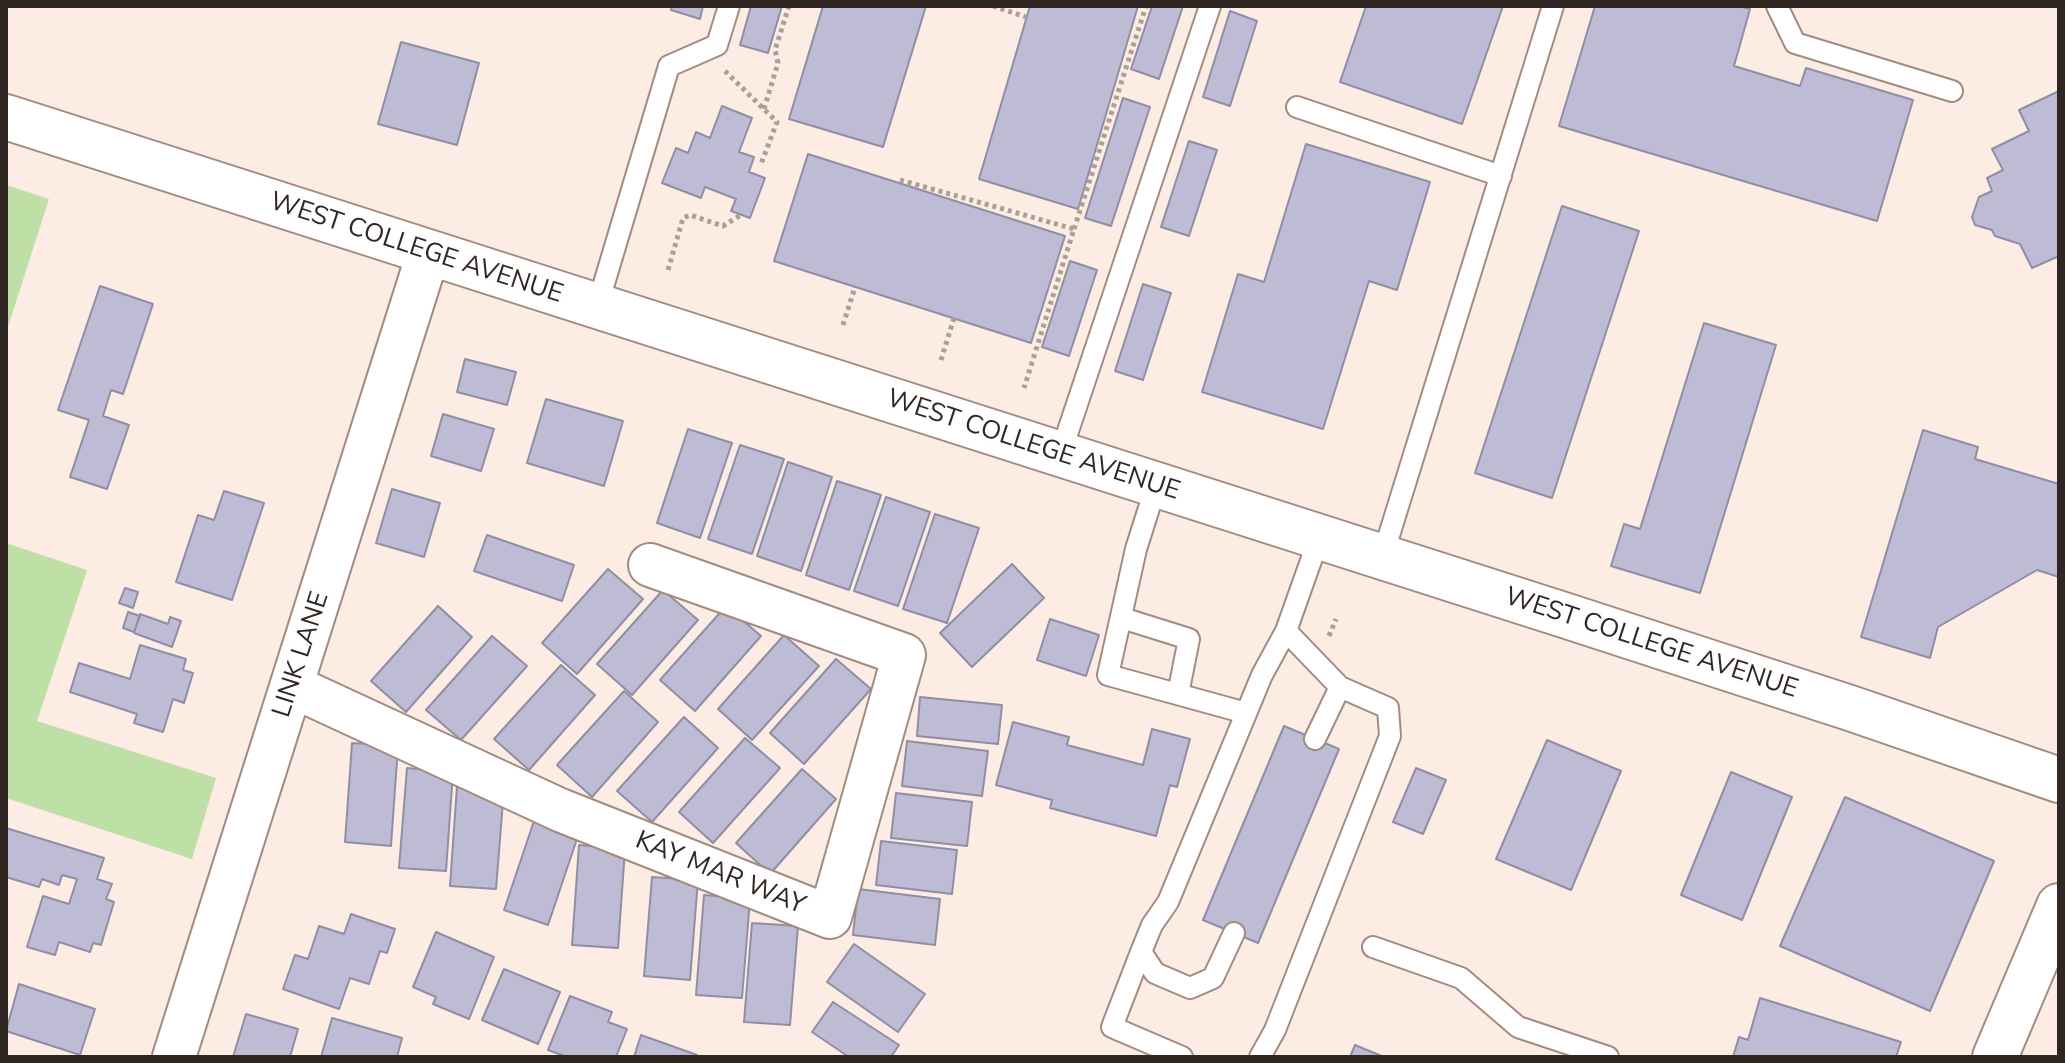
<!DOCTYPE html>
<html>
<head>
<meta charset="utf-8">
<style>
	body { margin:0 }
	#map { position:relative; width:2065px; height:1063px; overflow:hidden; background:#fcece4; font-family:"Nunito Sans",sans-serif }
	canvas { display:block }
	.frame { position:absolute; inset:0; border:8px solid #302722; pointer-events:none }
</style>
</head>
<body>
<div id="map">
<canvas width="2065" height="1063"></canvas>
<div class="frame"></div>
</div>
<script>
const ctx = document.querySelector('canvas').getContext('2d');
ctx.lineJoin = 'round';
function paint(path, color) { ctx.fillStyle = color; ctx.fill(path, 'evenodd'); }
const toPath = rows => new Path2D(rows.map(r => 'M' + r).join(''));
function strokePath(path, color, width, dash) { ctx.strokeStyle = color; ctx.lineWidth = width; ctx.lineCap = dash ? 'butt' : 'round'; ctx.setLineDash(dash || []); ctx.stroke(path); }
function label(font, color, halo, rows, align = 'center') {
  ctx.font = font + ' "Nunito Sans",sans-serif'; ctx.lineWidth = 6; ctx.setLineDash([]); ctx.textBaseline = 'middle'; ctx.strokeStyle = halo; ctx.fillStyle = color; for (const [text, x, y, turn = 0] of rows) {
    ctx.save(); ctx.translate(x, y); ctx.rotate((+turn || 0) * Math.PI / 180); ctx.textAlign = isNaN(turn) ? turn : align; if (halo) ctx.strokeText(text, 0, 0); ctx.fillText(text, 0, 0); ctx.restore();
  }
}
const green = toPath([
	[6,185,49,199,6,333],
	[6,543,87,570,37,721,216,778,192,859,6,798]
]);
const building = toPath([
	[672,6,703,6,700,19,671,10,672,6],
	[751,6,782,6,768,53,740,45,751,6],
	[823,6,926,6,883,147,789,119,823,6],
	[1030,6,1138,6,1078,209,979,179,1030,6],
	[1152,6,1183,6,1159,79,1131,69,1152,6],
	[1366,6,1503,6,1462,124,1340,82,1366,6],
	[1595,6,1739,6,1750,9,1734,66,1800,86,1806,68,1913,100,1877,221,1559,126,1595,6],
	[1230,11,1257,21,1230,106,1203,97,1230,11],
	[401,42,479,63,457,145,378,124,401,42],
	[2059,91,2059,256,2032,268,2020,244,1995,236,1992,230,1975,225,1972,217,1979,197,1992,191,1987,178,2003,170,1992,149,2029,131,2019,110,2059,91],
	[1123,98,1150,107,1111,226,1085,218,1123,98],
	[722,106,752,118,739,152,754,157,749,172,765,178,750,218,731,211,736,199,705,187,701,198,662,183,676,148,688,153,696,132,710,138,722,106],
	[1189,141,1217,150,1189,236,1161,227,1189,141],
	[1306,144,1430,182,1397,290,1369,281,1323,429,1202,392,1238,274,1264,282,1306,144],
	[808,154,1065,236,1031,343,774,261,808,154],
	[1562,206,1639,231,1552,498,1475,473,1562,206],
	[1070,261,1097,270,1069,356,1042,347,1070,261],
	[1143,284,1171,293,1143,380,1115,371,1143,284],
	[100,286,153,304,123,394,111,390,103,416,129,425,107,489,70,477,89,420,58,410,100,286],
	[1704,323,1776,345,1700,593,1611,566,1624,524,1640,529,1704,323],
	[465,359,516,372,507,405,457,392,465,359],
	[546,399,623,421,604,486,527,463,546,399],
	[443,414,494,429,481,471,431,456,443,414],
	[688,429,732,443,700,538,657,523,688,429],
	[1923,430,1978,447,1975,459,2059,484,2059,577,2037,570,1938,627,1930,658,1861,637,1923,430],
	[740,445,784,459,752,554,708,539,740,445],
	[788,462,832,477,801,571,757,556,788,462],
	[837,481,881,495,849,590,806,575,837,481],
	[392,489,440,503,424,557,376,543,392,489],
	[224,491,264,503,232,600,176,582,198,515,214,520,224,491],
	[886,497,930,512,898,606,854,591,886,497],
	[935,514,979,528,947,623,903,609,935,514],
	[487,535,574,565,562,601,474,571,487,535],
	[1012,564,1044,598,972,667,940,633,1012,564],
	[608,569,643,599,577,674,542,643,608,569],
	[125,588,138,592,133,608,119,603,125,588],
	[663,590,698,620,632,695,597,664,663,590],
	[438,606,472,637,406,712,371,681,438,606],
	[726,606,761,636,695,711,660,680,726,606],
	[128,612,140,616,134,632,123,628,128,612],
	[140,614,168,624,170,617,181,621,172,647,134,633,140,614],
	[1050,619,1099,635,1086,676,1037,660,1050,619],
	[784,635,819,666,752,740,718,709,784,635],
	[492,636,527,666,461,740,426,710,492,636],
	[140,645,186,659,183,670,193,673,184,703,173,699,163,732,134,723,137,714,70,692,79,663,130,679,140,645],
	[836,659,871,689,804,764,770,733,836,659],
	[561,665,595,695,529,770,494,739,561,665],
	[624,691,658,722,592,797,557,765,624,691],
	[920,697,1002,705,998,744,917,736,920,697],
	[684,717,718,748,652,822,617,791,684,717],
	[1013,722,1069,737,1067,745,1143,765,1152,729,1190,739,1177,787,1170,785,1156,836,1050,808,1052,800,996,785,1013,722],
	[1284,726,1339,749,1258,943,1203,920,1284,726],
	[745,738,780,768,713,843,679,812,745,738],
	[1547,740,1621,771,1571,890,1496,859,1547,740],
	[907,741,988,751,982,796,902,786,907,741],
	[352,743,398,746,391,846,345,842,352,743],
	[407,768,453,772,446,871,399,868,407,768],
	[1416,768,1446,780,1423,834,1393,822,1416,768],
	[802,769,836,799,770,874,736,843,802,769],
	[1731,772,1792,797,1742,920,1681,895,1731,772],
	[457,786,504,789,496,889,450,886,457,786],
	[896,793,972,802,967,846,891,838,896,793],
	[1845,797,1994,861,1930,1011,1780,946,1845,797],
	[536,815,580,830,548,925,504,910,536,815],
	[6,828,104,858,97,879,112,884,106,899,114,902,101,945,93,943,90,952,59,942,55,955,27,947,43,896,69,904,77,879,62,875,59,885,42,879,39,887,6,877,6,828],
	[881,841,957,850,952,894,876,885,881,841],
	[579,845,625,849,618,948,572,945,579,845],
	[652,877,698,880,690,980,644,976,652,877],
	[858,889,940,899,935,945,853,935,858,889],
	[704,895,750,899,742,998,696,995,704,895],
	[351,914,395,929,387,953,380,951,369,984,350,978,339,1009,283,989,295,955,308,959,319,926,344,934,351,914],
	[752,923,798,926,790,1025,744,1022,752,923],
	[436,932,494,957,469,1019,433,1004,436,997,413,987,436,932],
	[854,944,925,994,898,1032,827,982,854,944],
	[504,969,560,992,538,1044,482,1020,504,969],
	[19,984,95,1009,80,1055,6,1031,19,984],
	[570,996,612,1012,608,1022,627,1029,616,1057,567,1057,548,1050,570,996],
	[1760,998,1901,1042,1896,1057,1733,1057,1739,1037,1748,1040,1760,998],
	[833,1002,899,1045,891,1057,849,1057,812,1032,833,1002],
	[246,1014,298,1029,290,1057,233,1057,246,1014],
	[332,1018,402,1038,397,1057,321,1057,332,1018],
	[641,1035,697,1055,696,1057,634,1057,641,1035],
	[1355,1045,1384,1057,1350,1057,1355,1045]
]);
const path = toPath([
	[993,6,1026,17],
	[725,71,777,122,761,164],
	[764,109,778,63,775,50,789,6],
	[900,180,1074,229,1024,388],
	[1074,229,1146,6],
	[668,270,683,218,690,215,723,226,741,215],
	[843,325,855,287],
	[941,360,954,318],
	[1329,636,1336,619]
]);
const service = toPath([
	[1777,6,1795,43,1952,91],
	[1297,107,1501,176],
	[597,307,669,66,717,45,729,6],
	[1060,455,1210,6],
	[1156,486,1136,549,1108,675,1246,713],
	[1382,558,1553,6],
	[1122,618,1189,639,1178,694],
	[1286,631,1319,538],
	[1234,933,1213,978,1190,988,1155,973,1141,952,1152,925,1168,902,1262,675,1286,631,1340,687,1315,739],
	[1373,947,1461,978,1518,1027,1608,1057],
	[1141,952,1112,1027,1182,1057],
	[1260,1057,1275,1030,1390,736,1388,708,1340,687]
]);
const minor = toPath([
	[292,686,560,810,830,917,904,655,650,565],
	[174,1057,428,254]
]);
const secondary = toPath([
	[6,117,1567,616,1853,709,2059,780],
	[1995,1057,2059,906]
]);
const streetNames = [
	["WEST COLLEGE AVENUE",416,249,18],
	["WEST COLLEGE AVENUE",1033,446,18],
	["WEST COLLEGE AVENUE",1651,644,18],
	["LINK LANE",302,655,-72],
	["KAY MAR WAY",720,874,22]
];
paint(green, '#bedfa6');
paint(building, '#bebcd4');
strokePath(building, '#908ea5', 2);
strokePath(service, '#a38b7f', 24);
strokePath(minor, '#a38b7f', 46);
strokePath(secondary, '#a38b7f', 48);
strokePath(path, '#ad9f98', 5, [4, 4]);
strokePath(service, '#fff', 20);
strokePath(minor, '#fff', 42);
strokePath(secondary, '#fff', 44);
label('26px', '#302722', '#fdfdfd', streetNames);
</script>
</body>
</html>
